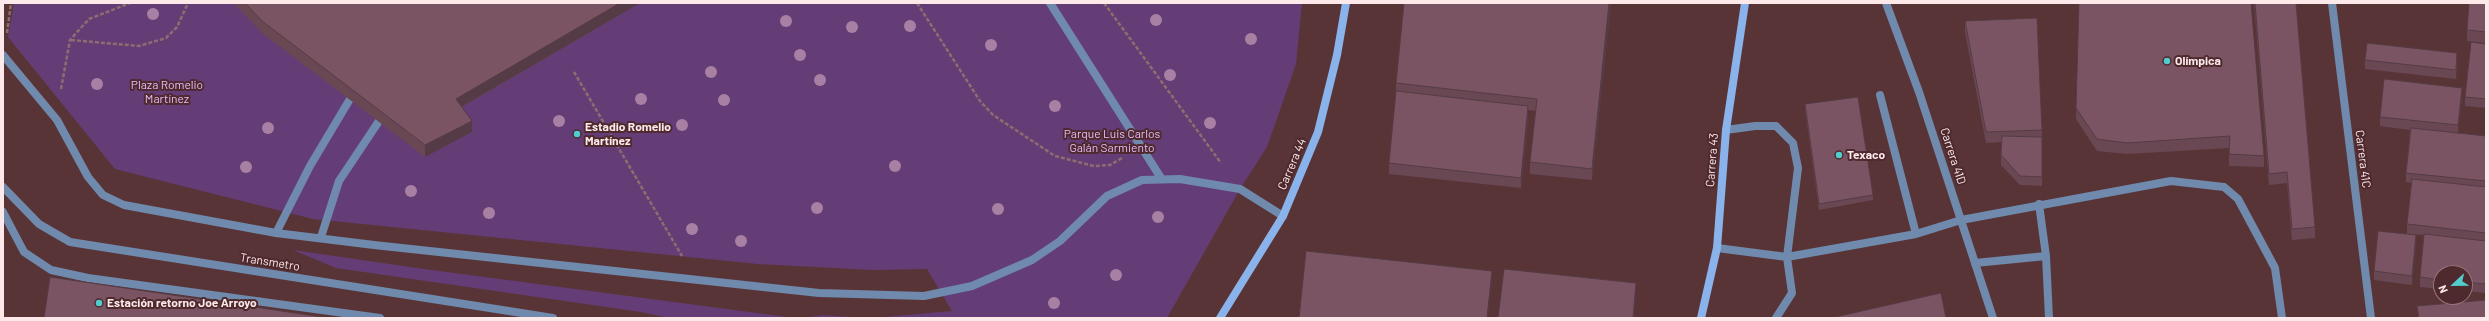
<!DOCTYPE html>
<html>
<head>
<meta charset="utf-8">
<style>
	body { margin:0 }
	#map { position:relative; width:2489px; height:321px; overflow:hidden; background:#593437; font-family:Barlow,sans-serif }
	canvas { display:block }
	.frame { position:absolute; inset:0; border:4px solid #fde9ea; pointer-events:none }
	.north { position:absolute; left:2433px; top:265px; width:40px; height:40px; box-sizing:border-box; background:#4e292d; border:1px solid #947679; border-radius:50%; rotate:248deg; font-size:11px; font-weight:700; line-height:16px; text-align:center; color:#fde9ea }
	.north::after { content:''; display:block; margin:auto; width:14px; height:18px; background:#52cdcd; clip-path:polygon(50% 0,100% 100%,50% 72%,0 100%) }
</style>
</head>
<body>
<div id="map">
<canvas width="2489" height="321"></canvas>
<div class="frame"></div>
<div class="north">N</div>
</div>
<script>
const ctx = document.querySelector('canvas').getContext('2d');
ctx.lineJoin = 'round';
function paint(path, color) { ctx.fillStyle = color; ctx.fill(path, 'evenodd'); }
const toPath = rows => new Path2D(rows.map(r => 'M' + r).join(''));
function strokePath(path, color, width, dash) { ctx.strokeStyle = color; ctx.lineWidth = width; ctx.lineCap = dash ? 'butt' : 'round'; ctx.setLineDash(dash || []); ctx.stroke(path); }
function label(font, color, halo, rows, align = 'center') {
  ctx.font = font + ' Barlow,sans-serif'; ctx.lineWidth = 4; ctx.setLineDash([]); ctx.textBaseline = 'middle'; ctx.strokeStyle = halo; ctx.fillStyle = color; for (const [text, x, y, turn = 0] of rows) {
    ctx.save(); ctx.translate(x, y); ctx.rotate((+turn || 0) * Math.PI / 180); ctx.textAlign = isNaN(turn) ? turn : align; if (halo) ctx.strokeText(text, 0, 0); ctx.fillText(text, 0, 0); ctx.restore();
  }
}
const green = toPath([
	[14,3,1302,3,1296,64,1267,147,1240,189,1167,318,872,318,952,311,927,269,873,270,758,264,313,219,115,169,8,37],
	[293,250,424,269,795,318,669,318,641,312,336,268],
	[824,315,866,318,802,318]
]);
const path = toPath([
	[917,3,980,101,993,115,1055,156,1094,166,1110,165,1122,158],
	[1104,3,1221,163],
	[7,33,11,3],
	[71,40,139,46,166,38,177,27,188,3],
	[574,72,682,256],
	[61,89,70,40,89,19,130,3]
]);
const lane = toPath([
	[1050,3,1161,178],
	[3,55,57,120,88,177,103,195,124,205,276,233,374,245,819,293,924,296,972,286,1032,260,1060,241,1107,196,1142,180,1180,179,1240,189,1283,216],
	[1880,95,1916,234],
	[1726,130,1755,126,1776,126,1793,143,1798,168,1787,257,1792,293,1776,318],
	[3,187,39,224,70,242,553,318],
	[2039,204,2046,256,2049,318],
	[3,212,24,252,51,270,88,278,380,318],
	[276,233,310,166,350,99],
	[321,237,339,181,379,121],
	[1717,248,1787,257,1916,234,1961,220,2171,181,2224,187,2238,199,2275,268,2282,318],
	[1975,263,2046,256]
]);
const street = toPath([
	[1886,3,1919,92,1993,318],
	[2332,3,2371,318]
]);
const secondary = toPath([
	[1220,318,1283,216,1318,132,1337,55,1346,3],
	[1701,318,1717,248,1726,130,1745,3]
]);
const trees = [
	[153,14],
	[1156,20],
	[786,21],
	[910,26],
	[852,27],
	[1251,39],
	[991,45],
	[800,55],
	[711,72],
	[1170,75],
	[820,80],
	[97,84],
	[641,99],
	[724,100],
	[1055,106],
	[559,121],
	[1210,123],
	[682,125],
	[268,128],
	[895,166],
	[246,167],
	[411,191],
	[817,208],
	[998,209],
	[489,213],
	[1158,217],
	[692,229],
	[741,241],
	[1116,275],
	[1054,303]
];
const wall = toPath([
	[234,3,640,3,462,107,472,132,425,157,262,33],
	[1611,3,1592,180,1530,174,1530,162,1536,111,1528,110,1528,117,1521,188,1389,174,1389,163,1396,95,1396,83],
	[2079,3,2264,156,2264,167,2229,166,2229,148,2127,154,2097,151,2076,119],
	[2254,3,2296,3,2315,227,2315,238,2292,240,2287,183,2269,185],
	[2486,3,2486,43,2467,41,2467,30],
	[1965,21,2042,130,2042,186,2020,185,2001,165,2001,142,1986,143,1965,32],
	[2486,44,2486,108,2465,106,2465,97],
	[2365,60,2457,62,2456,79,2365,69],
	[2462,97,2458,133,2486,136,2486,293,2465,291,2465,273,2441,273,2441,289,2420,287,2420,277,2424,235,2407,234,2407,224,2412,183,2406,182,2406,173,2410,130,2380,126,2380,117],
	[1805,104,1873,195,1873,200,1819,210,1805,110],
	[2416,244,2412,285,2374,280,2374,271],
	[2417,306,2486,318,2418,318]
]);
const shadedWall = toPath([
	[620,3,640,3,456,110,456,99],
	[1609,3,1611,3,1592,180,1592,169],
	[2457,53,2457,62,2456,79,2456,70],
	[2462,88,2462,97,2458,135,2458,125],
	[1528,106,1528,117,1521,188,1521,178],
	[472,121,472,132,425,157,425,145],
	[2416,235,2416,244,2412,285,2412,276],
	[1492,271,1492,282,1488,318,1487,318],
	[1636,283,1636,294,1634,318,1633,318]
]);
const building = toPath([
	[245,3,620,3,456,99,472,121,425,145,262,21,245,3],
	[1404,3,1609,3,1592,169,1530,162,1537,99,1396,83,1404,3],
	[2079,3,2251,3,2264,156,2229,154,2230,136,2127,143,2097,139,2076,108,2079,3],
	[2255,3,2296,3,2315,227,2292,229,2287,172,2269,174,2255,3],
	[2469,3,2486,3,2486,32,2467,30,2469,3],
	[2037,18,2042,130,1986,132,1965,21,2037,18],
	[2471,42,2486,44,2486,99,2465,97,2471,42],
	[2367,43,2457,53,2456,70,2365,60,2367,43],
	[2384,79,2462,88,2458,125,2380,117,2384,79],
	[1396,91,1528,106,1521,178,1389,163,1396,91],
	[1858,97,1873,195,1819,204,1805,104,1858,97],
	[2411,128,2486,136,2486,181,2406,173,2411,128],
	[2002,136,2042,137,2042,177,2020,176,2001,155,2002,136],
	[2412,179,2486,187,2486,233,2407,224,2412,179],
	[2378,231,2416,235,2412,276,2374,271,2378,231],
	[2424,234,2486,241,2486,284,2465,282,2465,273,2441,273,2441,280,2420,277,2424,234],
	[1306,251,1492,271,1487,318,1299,318,1306,251],
	[1504,269,1636,283,1633,318,1498,318,1504,269],
	[50,277,329,318,44,318,50,277],
	[1941,293,1946,318,1831,318,1941,293],
	[2486,300,2486,318,2419,318,2417,306,2486,300]
]);
const markers = [
	[2167,61,4,"#52cdcd"],
	[577,134,4,"#52cdcd"],
	[1839,155,4,"#52cdcd"],
	[99,303,4,"#52cdcd"]
];
const poiNames = [
	["Olímpica",2175,61],
	["Estadio Romelio",585,127],
	["Martínez",585,141],
	["Texaco",1847,155],
	["Estación retorno Joe Arroyo",107,303]
];
const parkNames = [
	["Plaza Romelio",167,85],
	["Martínez",167,99],
	["Parque Luis Carlos",1112,134],
	["Galán Sarmiento",1112,148]
];
const streetNames = [
	["Carrera 41D",1953,156,72],
	["Carrera 41C",2363,159,83],
	["Carrera 43",1712,160,-86],
	["Carrera 44",1292,164,-67],
	["Transmetro",270,262,9]
];
paint(green, '#653d76');
strokePath(path, '#8d6d6f', 2.5, [4, 2]);
strokePath(lane, '#6f8aad', 8);
strokePath(street, '#6f8aad', 8);
strokePath(secondary, '#89b3ea', 8);
ctx.fillStyle = '#a880a4';
for (const [x, y] of trees) { ctx.beginPath(); ctx.arc(x, y, 6, 0, 2 * Math.PI); ctx.fill(); }
paint(wall, '#694854');
paint(shadedWall, '#553b45');
paint(building, '#7a5462');
strokePath(building, '#553b45', 1);
for (const [x, y, r, color] of markers) { const dot = new Path2D(); dot.arc(x, y, r, 0, 2 * Math.PI); ctx.fillStyle = color; ctx.fill(dot); strokePath(dot, '#4e292d', 1.5); }
label('bold 12px', '#fde9ea', '#4e292d', poiNames, 'left');
label('12px', '#e9befe', '#4e292d', parkNames);
label('12px', '#fde9ea', '#4e292d', streetNames);
</script>
</body>
</html>
